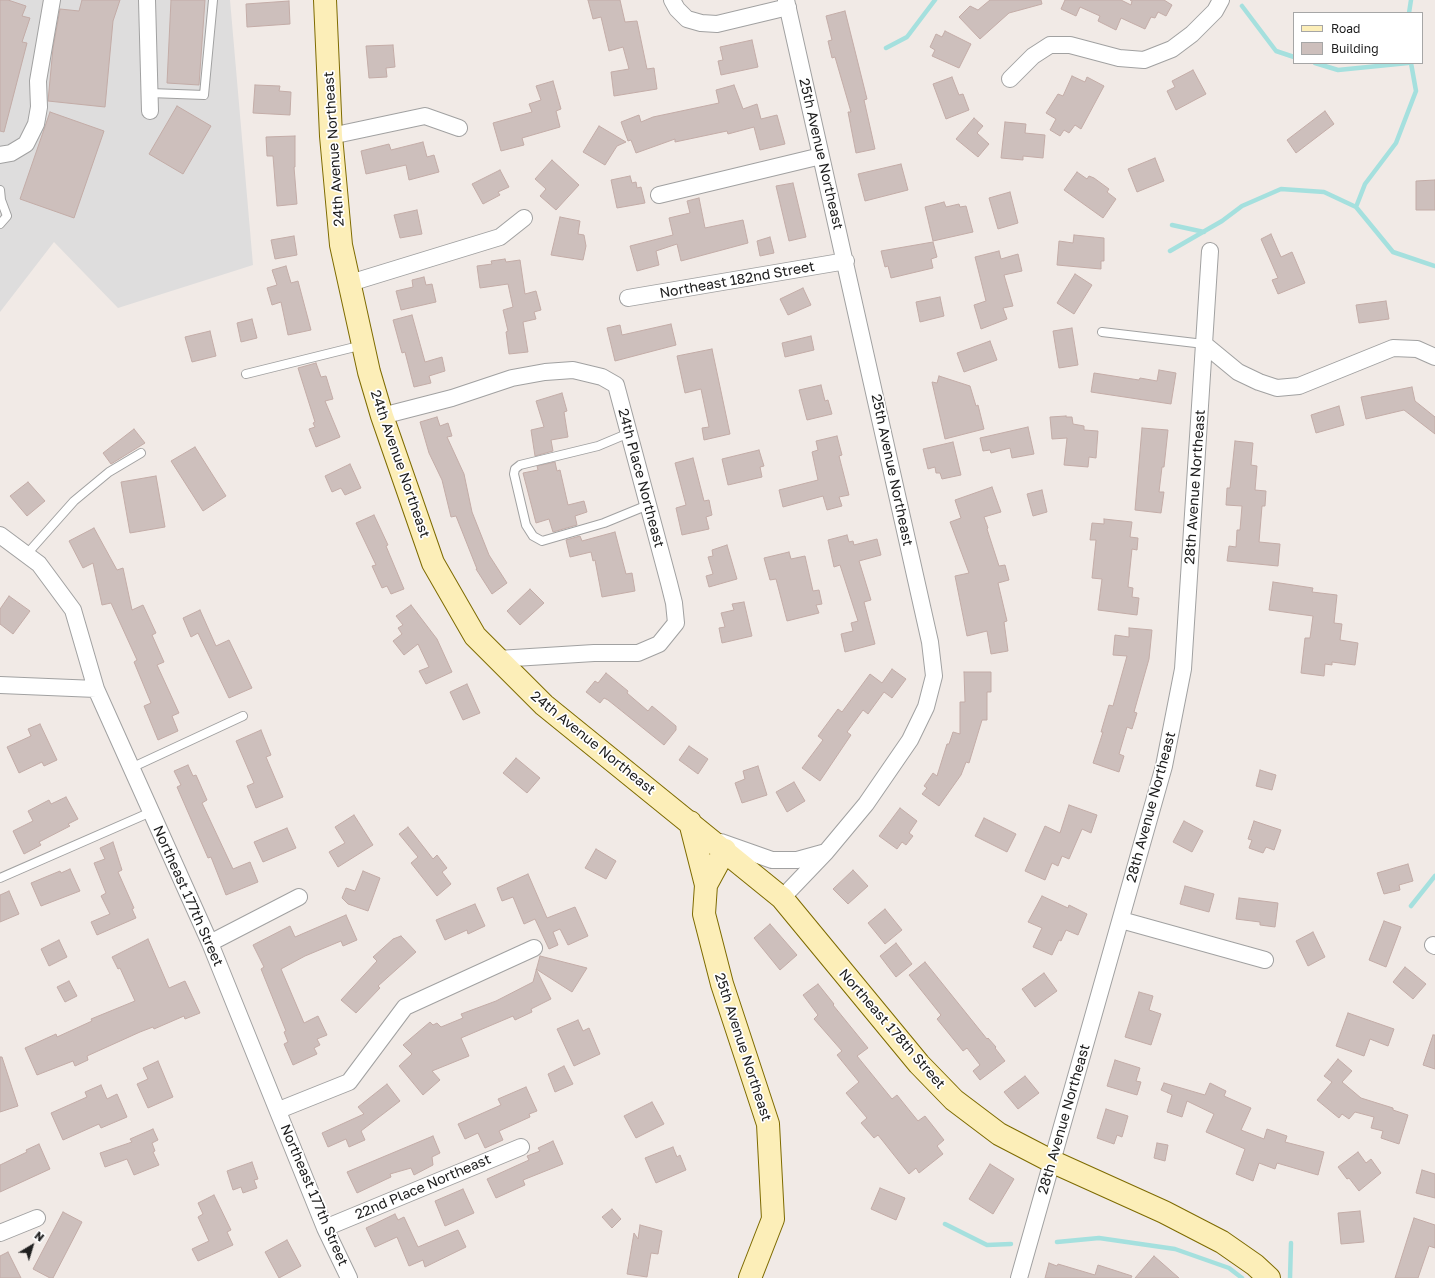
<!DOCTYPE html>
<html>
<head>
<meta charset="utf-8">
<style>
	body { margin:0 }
	#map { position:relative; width:1435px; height:1278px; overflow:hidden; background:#f1eae6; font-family:"Golos Text",sans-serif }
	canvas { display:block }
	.legend { position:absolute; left:1293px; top:12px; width:130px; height:52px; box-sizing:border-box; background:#fff; border:1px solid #a6a6a6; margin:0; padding:5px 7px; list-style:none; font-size:12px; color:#202020 }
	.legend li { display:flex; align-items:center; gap:8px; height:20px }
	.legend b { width:20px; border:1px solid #a6a6a6 }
	.north { position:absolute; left:12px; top:1226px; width:40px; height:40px; -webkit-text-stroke:3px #fff; paint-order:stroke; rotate:38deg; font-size:11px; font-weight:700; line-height:16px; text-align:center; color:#202020 }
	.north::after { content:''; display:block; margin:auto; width:14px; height:18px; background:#202020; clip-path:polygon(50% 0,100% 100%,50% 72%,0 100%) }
</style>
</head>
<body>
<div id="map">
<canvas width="1435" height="1278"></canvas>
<ul class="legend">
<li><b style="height:5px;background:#fceeb8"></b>Road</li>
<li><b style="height:11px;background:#cdbfbc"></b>Building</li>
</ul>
<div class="north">N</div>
</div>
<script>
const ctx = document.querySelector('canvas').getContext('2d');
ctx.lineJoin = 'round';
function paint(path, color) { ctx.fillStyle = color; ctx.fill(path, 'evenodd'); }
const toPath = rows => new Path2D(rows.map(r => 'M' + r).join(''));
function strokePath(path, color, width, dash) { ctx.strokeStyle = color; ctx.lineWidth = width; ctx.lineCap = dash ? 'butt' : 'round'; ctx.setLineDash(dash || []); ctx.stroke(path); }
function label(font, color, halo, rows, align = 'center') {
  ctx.font = font + ' "Golos Text",sans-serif'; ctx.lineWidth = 3.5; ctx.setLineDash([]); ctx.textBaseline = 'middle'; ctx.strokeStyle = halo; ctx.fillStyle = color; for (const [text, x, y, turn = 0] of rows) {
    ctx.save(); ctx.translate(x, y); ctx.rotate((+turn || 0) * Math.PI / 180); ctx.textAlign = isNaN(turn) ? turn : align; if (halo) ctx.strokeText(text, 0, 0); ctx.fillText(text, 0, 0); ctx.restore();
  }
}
const residential = toPath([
	[0,0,230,0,253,265,118,308,54,242,0,312]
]);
const stream = toPath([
	[1242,6,1276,51,1294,57],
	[1409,13,1411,0],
	[886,48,907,37,935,0],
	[1315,63,1338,70,1408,63],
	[1411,63,1416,91,1396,143,1365,184,1356,207,1393,252,1435,266],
	[1172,225,1204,232],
	[1170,251,1222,221,1242,206,1281,189,1324,192,1356,207],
	[1411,906,1435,876],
	[945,1224,987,1245,1011,1244],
	[1057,1242,1099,1238,1175,1249,1229,1268,1242,1278],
	[1290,1278,1291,1243]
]);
const building = toPath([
	[0,0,8,0,26,6,22,16,30,18,22,42,27,43,4,132,0,131,0,0],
	[82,0,120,0,113,21,105,107,48,101,53,48,60,9,79,11,82,0],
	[171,0,205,0,199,85,167,83,171,0],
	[588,0,620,0,625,22,637,21,647,69,654,68,657,89,614,96,611,72,629,69,623,47,609,51,601,17,593,19,588,0],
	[990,0,1041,0,1042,4,1009,13,980,39,959,17,970,6,978,10,990,0],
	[1065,0,1121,0,1131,5,1132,1,1130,0,1164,0,1172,5,1166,16,1158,12,1155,18,1151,17,1145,29,1121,18,1116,30,1098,21,1100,16,1080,7,1076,16,1061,9,1065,0],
	[289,1,290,24,247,27,246,4,289,1],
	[845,11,867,99,864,100,875,149,856,153,848,112,851,112,835,57,832,58,828,41,832,40,826,16,845,11],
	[945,31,971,44,959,68,932,56,935,50,930,47,936,34,942,37,945,31],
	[752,40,758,67,721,75,718,61,723,60,720,47,752,40],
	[393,45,395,67,386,68,387,77,369,78,366,46,393,45],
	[1193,70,1206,94,1176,110,1167,91,1175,87,1172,81,1193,70],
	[1072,76,1085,82,1087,77,1104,86,1081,129,1075,125,1069,133,1064,130,1060,136,1050,130,1056,119,1046,113,1058,94,1063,96,1072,76],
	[952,77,959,95,963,94,969,110,946,119,933,84,952,77],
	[553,81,561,109,556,111,560,127,522,138,524,145,501,151,493,123,532,112,529,104,541,100,536,86,553,81],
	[255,85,280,86,279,91,291,92,290,115,253,113,255,85],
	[734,85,743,109,757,104,761,119,777,115,785,144,760,150,754,127,728,134,727,131,675,142,675,139,636,153,631,140,628,141,621,122,639,115,641,122,653,117,719,103,716,90,734,85],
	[177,106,211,126,183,174,149,154,177,106],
	[1325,111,1334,124,1296,153,1287,140,1325,111],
	[50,112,104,131,74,218,20,199,50,112],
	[974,118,983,126,977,133,989,144,978,157,956,139,974,118],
	[1005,122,1026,124,1025,133,1045,135,1043,158,1023,156,1023,160,1001,158,1005,122],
	[599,126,626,142,617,146,605,165,583,152,599,126],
	[295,136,295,167,294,167,297,204,277,206,273,156,267,156,266,137,295,136],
	[423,142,427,157,434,155,439,172,409,180,406,165,366,174,361,151,389,144,391,150,423,142],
	[1155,158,1164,181,1137,192,1128,169,1155,158],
	[552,160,579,185,556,210,540,196,546,189,535,179,552,160],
	[901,164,908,190,865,201,858,174,901,164],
	[500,170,509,187,498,192,500,195,483,204,472,184,500,170],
	[1077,172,1087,179,1089,176,1094,178,1109,189,1107,192,1116,199,1103,218,1064,190,1077,172],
	[630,176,632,183,636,182,637,188,641,187,645,203,617,208,611,180,630,176],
	[1435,180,1435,210,1416,210,1416,181,1435,180],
	[793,183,806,237,789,241,776,186,793,183],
	[1010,192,1018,223,998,229,989,198,1010,192],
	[699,198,705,228,743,220,748,243,681,261,677,244,656,251,659,265,637,271,630,246,673,235,669,218,690,213,687,201,699,198],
	[944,202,946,207,959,204,960,207,966,206,973,232,933,241,925,207,944,202],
	[417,210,422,234,400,238,394,215,417,210],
	[560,217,580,221,578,234,584,235,586,246,583,260,551,255,560,217],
	[1271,234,1281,257,1292,252,1305,283,1278,294,1272,280,1278,278,1261,239,1271,234],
	[1074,235,1104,238,1104,261,1101,261,1101,269,1057,265,1059,241,1073,243,1074,235],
	[294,236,297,255,275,259,271,240,294,236],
	[770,237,774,253,760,256,757,241,770,237],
	[933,242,937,257,931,259,933,268,891,278,888,266,885,267,881,251,933,242],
	[999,251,1001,259,1018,254,1022,271,1004,275,1013,306,1003,308,1007,319,981,329,974,305,986,301,975,257,999,251],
	[505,259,506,262,520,260,525,294,536,291,541,310,534,312,536,319,523,322,528,352,509,354,506,332,508,331,503,310,513,307,508,284,480,288,477,266,492,264,491,261,505,259],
	[286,266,291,283,298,281,311,330,288,335,281,302,272,305,267,288,277,285,272,270,286,266],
	[1075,274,1092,285,1074,314,1057,303,1075,274],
	[424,277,426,285,432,284,436,302,401,310,396,291,413,287,412,280,424,277],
	[803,288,811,305,788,315,780,299,803,288],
	[940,297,944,316,920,322,916,302,940,297],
	[1386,301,1389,319,1359,323,1356,305,1386,301],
	[412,315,425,362,442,357,445,371,429,376,431,383,414,387,405,352,402,353,393,320,412,315],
	[252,319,257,338,241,342,237,323,252,319],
	[671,324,676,345,615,361,607,328,620,325,622,335,671,324],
	[1072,328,1078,365,1059,368,1053,331,1072,328],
	[210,331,216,356,192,362,185,337,210,331],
	[811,336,814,350,785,357,782,343,811,336],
	[990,341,997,360,964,372,957,353,990,341],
	[712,349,730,434,704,440,702,428,709,427,701,389,685,393,677,356,712,349],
	[316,363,321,377,326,376,333,399,325,401,340,437,316,447,309,429,315,427,313,423,315,422,298,368,316,363],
	[1159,370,1176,373,1171,404,1091,392,1094,373,1139,380,1140,378,1157,381,1159,370],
	[939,376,970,386,976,406,978,405,984,429,945,439,932,382,937,383,939,376],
	[821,385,825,401,828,400,832,414,807,420,799,390,821,385],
	[1412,387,1415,401,1435,417,1435,434,1404,410,1366,419,1361,397,1412,387],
	[562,393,567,411,564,412,568,437,551,440,553,451,535,456,531,430,544,427,536,401,562,393],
	[1339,406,1344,425,1316,433,1311,415,1339,406],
	[1066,416,1066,417,1072,417,1073,424,1084,426,1084,430,1098,431,1096,458,1089,457,1088,467,1064,465,1067,438,1052,439,1050,417,1066,416],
	[437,417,440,426,448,423,452,436,447,437,464,474,472,512,489,555,507,583,492,594,476,569,477,569,456,516,451,517,442,480,429,453,420,422,437,417],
	[1028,427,1034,454,1012,458,1010,448,991,453,990,450,983,451,980,438,1028,427],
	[1142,428,1168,430,1164,467,1162,467,1159,492,1164,492,1161,513,1135,510,1142,428],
	[134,429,145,443,111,464,103,453,134,429],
	[837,436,842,455,839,456,849,495,839,497,842,506,827,510,823,496,783,507,779,490,818,480,812,452,818,450,816,441,837,436],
	[1235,441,1253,443,1251,465,1257,466,1255,490,1266,491,1265,506,1262,506,1259,542,1280,544,1278,566,1227,561,1229,546,1236,547,1237,530,1240,530,1242,506,1226,505,1227,488,1230,488,1235,441],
	[953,442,961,475,942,479,940,473,936,473,935,467,928,469,923,449,953,442],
	[195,447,226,496,203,511,171,461,195,447],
	[759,450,764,466,760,467,762,477,728,485,722,459,759,450],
	[693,458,704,501,709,500,712,515,706,517,709,529,682,535,676,508,686,505,675,463,693,458],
	[555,462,557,471,560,470,568,505,584,501,587,512,575,516,577,525,553,532,549,519,536,523,523,473,538,470,537,466,555,462],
	[350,464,361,488,345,495,341,488,332,492,325,476,350,464],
	[156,476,165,527,130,533,121,482,156,476],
	[28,482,45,501,27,516,10,496,28,482],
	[992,487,1001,512,984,517,988,528,987,529,999,566,1005,565,1009,580,998,583,1007,621,1004,622,1008,651,991,654,987,631,967,636,955,576,969,573,950,522,961,518,955,500,992,487],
	[1042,490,1047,512,1033,516,1027,494,1042,490],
	[374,515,388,545,386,546,404,589,391,594,387,586,382,588,372,566,376,565,356,523,374,515],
	[1104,519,1132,522,1130,537,1138,538,1137,550,1132,549,1128,587,1133,588,1132,597,1139,598,1137,615,1098,610,1102,579,1092,578,1096,540,1090,540,1092,523,1104,524,1104,519],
	[94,528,117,570,123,568,132,610,143,605,156,633,152,635,164,662,157,665,179,713,172,716,178,731,158,740,144,706,151,703,134,662,137,660,111,603,102,605,93,563,83,568,69,541,94,528],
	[615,532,626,574,632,573,635,591,602,597,595,560,593,561,591,552,570,557,566,540,580,536,582,541,615,532],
	[847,535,849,542,853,541,854,545,877,539,881,555,859,561,871,600,864,602,875,644,845,652,841,634,853,631,851,623,858,621,840,565,834,567,828,540,847,535],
	[727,545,737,579,709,587,706,576,713,574,708,557,713,556,712,550,727,545],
	[789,552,791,559,805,556,813,591,819,590,822,604,816,605,819,613,787,621,776,579,770,580,764,558,789,552],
	[1273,582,1313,588,1312,592,1337,595,1334,623,1342,624,1340,640,1358,643,1355,665,1332,662,1332,665,1325,664,1324,676,1301,673,1305,638,1310,638,1313,616,1269,610,1273,582],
	[530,589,544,603,520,625,507,611,530,589],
	[9,596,30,611,13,634,0,624,0,609,9,596],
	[744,602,752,636,722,643,719,628,725,627,721,613,734,610,732,604,744,602],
	[411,605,437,639,452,672,426,684,419,671,429,667,418,644,404,655,393,641,402,634,398,628,403,625,396,616,411,605],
	[200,610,216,646,229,640,252,688,229,698,198,633,191,637,183,618,200,610],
	[1129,628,1152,630,1149,659,1134,712,1137,713,1132,729,1127,727,1119,754,1124,756,1119,772,1093,763,1103,732,1101,732,1109,705,1113,706,1127,656,1113,655,1115,635,1129,637,1129,628],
	[892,669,906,679,892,698,884,692,868,714,863,710,847,732,851,735,820,781,802,768,823,740,818,736,838,709,842,712,870,674,882,683,892,669],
	[964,672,991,672,991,692,987,692,987,720,982,720,969,763,966,762,961,775,939,806,922,794,927,788,924,786,933,773,937,776,947,744,949,744,953,732,960,734,960,702,965,702,964,672],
	[606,673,628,691,627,693,648,711,652,706,676,726,676,730,664,745,608,700,604,698,600,703,586,692,595,681,598,683,606,673],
	[467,684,480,713,463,720,450,692,467,684],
	[40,724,57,760,44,766,42,762,19,773,7,747,31,736,28,729,40,724],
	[261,730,271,755,266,757,283,797,256,808,247,786,254,783,236,741,261,730],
	[689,746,708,759,698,774,679,760,689,746],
	[516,758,540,778,527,793,503,773,516,758],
	[188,765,193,776,196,775,207,800,202,803,233,869,250,862,258,882,226,895,211,857,208,858,177,787,181,785,174,771,188,765],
	[758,766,767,795,742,803,735,783,745,779,743,771,758,766],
	[1260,770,1276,775,1272,790,1256,786,1260,770],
	[794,782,805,801,787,812,776,792,794,782],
	[66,797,78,819,68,824,70,826,39,842,41,845,24,854,13,831,33,821,28,811,49,800,51,804,66,797],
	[1069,805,1097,815,1091,833,1082,829,1069,859,1062,856,1058,866,1052,863,1045,880,1025,871,1045,826,1060,833,1069,805],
	[900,808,917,821,909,833,913,836,906,845,902,842,897,849,879,836,900,808],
	[354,815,373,845,338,867,329,852,345,843,335,827,354,815],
	[984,818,1016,834,1007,852,975,836,984,818],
	[1184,821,1203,831,1192,852,1173,842,1184,821],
	[1254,821,1281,830,1274,850,1266,847,1263,853,1249,848,1252,840,1248,839,1254,821],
	[408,827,433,859,437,855,447,868,442,872,451,884,437,896,411,863,418,857,399,834,408,827],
	[287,828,296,848,263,862,254,842,287,828],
	[113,842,122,870,118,872,134,908,132,909,136,918,97,935,91,922,110,914,101,896,106,893,94,863,105,859,100,848,113,842],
	[596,849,616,861,606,879,585,868,596,849],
	[1408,864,1413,881,1399,885,1400,890,1384,894,1377,873,1408,864],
	[70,869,80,891,41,906,31,883,60,871,61,873,70,869],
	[853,870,868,886,848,904,833,889,853,870],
	[363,871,380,878,368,911,348,904,342,898,346,888,355,891,363,871],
	[528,874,547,918,575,907,588,936,568,945,560,929,553,932,558,945,549,949,535,919,524,924,513,897,502,901,497,888,528,874],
	[1185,886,1214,894,1209,912,1180,904,1185,886],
	[9,891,19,914,0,922,0,895,9,891],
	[1042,896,1068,908,1069,905,1087,914,1078,935,1066,930,1061,941,1059,940,1052,955,1033,947,1042,928,1028,922,1042,896],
	[1239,898,1278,903,1275,927,1260,925,1260,922,1236,919,1239,898],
	[475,904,485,926,468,934,467,930,445,940,436,920,475,904],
	[885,909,902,930,885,944,868,923,885,909],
	[346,915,357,940,343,946,341,941,305,956,281,969,304,1023,318,1016,327,1035,317,1039,320,1045,314,1048,317,1054,293,1065,284,1044,288,1042,284,1032,286,1031,261,969,264,967,253,945,290,926,295,937,346,915],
	[1384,921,1401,927,1386,967,1369,960,1384,921],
	[770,924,797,955,780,970,754,938,770,924],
	[1313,932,1325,957,1308,966,1296,941,1313,932],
	[401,936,416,952,378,986,380,988,356,1013,341,1000,377,961,373,957,393,939,401,936],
	[148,939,169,988,185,981,200,1013,185,1019,184,1016,154,1029,153,1027,140,1032,87,1056,88,1060,75,1066,73,1061,37,1075,25,1048,56,1034,57,1037,92,1021,91,1019,135,1001,120,968,118,969,112,957,148,939],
	[59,940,67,957,49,966,41,949,59,940],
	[896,943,912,964,896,977,880,956,896,943],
	[540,956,587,968,572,992,536,969,551,999,531,1009,532,1012,515,1020,513,1016,461,1038,469,1056,432,1071,440,1080,423,1095,399,1066,412,1054,403,1045,430,1022,433,1025,437,1023,441,1027,463,1018,461,1014,496,1001,533,982,540,956],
	[925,962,987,1039,988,1038,996,1047,995,1048,1005,1061,980,1080,973,1071,980,1065,967,1048,963,1051,937,1019,941,1015,909,975,925,962],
	[1405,967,1426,984,1413,999,1393,982,1405,967],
	[1044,973,1057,991,1035,1007,1022,989,1044,973],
	[69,981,77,996,65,1002,57,987,69,981],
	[818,984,834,1004,833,1005,868,1048,857,1056,892,1099,897,1095,918,1121,925,1116,944,1140,937,1146,943,1154,919,1173,916,1168,909,1174,878,1135,874,1138,861,1123,867,1118,846,1093,859,1082,837,1055,842,1051,814,1019,818,1015,803,995,818,984],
	[1139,992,1153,996,1149,1010,1161,1014,1151,1045,1125,1037,1139,992],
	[1348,1013,1394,1029,1388,1046,1370,1039,1364,1056,1336,1046,1348,1013],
	[578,1020,583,1031,589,1028,600,1054,574,1066,557,1029,578,1020],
	[1433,1035,1435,1035,1435,1069,1423,1065,1433,1035],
	[0,1057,2,1057,18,1106,0,1112,0,1057],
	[1338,1059,1352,1071,1342,1082,1361,1098,1393,1108,1393,1110,1408,1115,1399,1144,1381,1138,1383,1131,1371,1128,1374,1117,1355,1112,1349,1119,1342,1114,1339,1118,1317,1100,1332,1082,1324,1076,1338,1059],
	[1115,1060,1140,1068,1136,1081,1141,1082,1137,1095,1107,1086,1115,1060],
	[158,1061,173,1097,148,1108,137,1084,148,1079,143,1068,158,1061],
	[564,1066,573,1084,555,1092,548,1074,564,1066],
	[1025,1076,1039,1093,1018,1109,1004,1092,1025,1076],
	[1164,1083,1205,1095,1210,1083,1226,1091,1224,1096,1251,1108,1241,1130,1264,1139,1267,1129,1287,1136,1285,1142,1324,1152,1318,1175,1277,1163,1275,1169,1259,1163,1253,1181,1236,1174,1245,1149,1206,1132,1214,1114,1187,1101,1182,1117,1167,1112,1172,1095,1161,1090,1164,1083],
	[387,1084,400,1101,361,1131,365,1140,349,1147,346,1139,328,1147,322,1133,364,1114,358,1107,387,1084],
	[101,1085,107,1099,117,1094,127,1117,101,1128,99,1124,63,1140,51,1113,87,1097,85,1092,101,1085],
	[526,1087,537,1111,529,1114,530,1117,499,1131,503,1140,485,1148,478,1133,465,1139,458,1124,501,1105,498,1099,526,1087],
	[652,1102,664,1124,636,1138,624,1116,652,1102],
	[1106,1109,1128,1116,1122,1137,1117,1135,1114,1144,1097,1138,1106,1109],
	[153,1129,158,1140,152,1143,155,1151,153,1152,159,1165,134,1175,127,1159,105,1167,100,1153,132,1142,130,1139,153,1129],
	[433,1136,440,1153,432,1157,433,1165,414,1175,411,1168,390,1174,391,1177,357,1193,347,1172,433,1136],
	[553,1141,563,1164,523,1180,525,1185,496,1198,487,1179,529,1160,527,1156,540,1151,538,1148,553,1141],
	[1157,1143,1168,1145,1165,1161,1154,1158,1157,1143],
	[39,1144,50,1169,0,1192,0,1165,27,1152,26,1150,39,1144],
	[673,1147,677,1157,680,1155,686,1170,656,1183,645,1158,673,1147],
	[1358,1152,1366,1163,1371,1159,1381,1173,1359,1191,1349,1178,1347,1179,1338,1167,1358,1152],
	[252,1162,258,1179,254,1180,257,1188,243,1193,241,1187,233,1190,227,1171,252,1162],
	[990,1164,1014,1179,993,1214,969,1199,990,1164],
	[1422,1170,1435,1174,1435,1198,1416,1193,1422,1170],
	[880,1188,905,1198,896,1220,871,1209,880,1188],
	[463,1189,474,1213,445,1226,435,1201,463,1189],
	[214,1195,231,1230,227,1232,233,1245,198,1261,192,1249,209,1241,198,1217,203,1214,198,1203,214,1195],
	[612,1209,621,1219,612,1228,602,1217,612,1209],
	[1360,1211,1364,1242,1341,1244,1338,1213,1360,1211],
	[63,1212,82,1222,53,1278,50,1278,33,1269,63,1212],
	[395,1214,398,1220,404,1217,418,1247,458,1230,466,1247,425,1267,423,1260,409,1266,397,1237,375,1247,366,1228,395,1214],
	[1414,1218,1435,1225,1435,1248,1429,1246,1418,1278,1395,1278,1414,1218],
	[640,1225,662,1231,658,1254,651,1253,647,1277,627,1274,634,1233,638,1239,640,1225],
	[287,1240,301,1266,279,1278,265,1252,287,1240],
	[8,1252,21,1278,0,1278,0,1256,8,1252],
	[1154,1256,1179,1278,1135,1278,1154,1256],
	[1049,1263,1057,1266,1058,1264,1095,1275,1098,1265,1132,1276,1131,1278,1045,1278,1049,1263]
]);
const lane = toPath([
	[150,93,204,95,213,0],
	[0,190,1,200,7,216,0,224],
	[1102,332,1204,344],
	[246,374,363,345],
	[629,433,598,446,520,465,515,469,514,474,526,525,533,536,542,541,604,523,648,505],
	[26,555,74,501,109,472,141,453],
	[131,768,243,716],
	[0,878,151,812]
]);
const street = toPath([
	[147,0,150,111],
	[672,0,677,9,687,19,701,23,717,24,788,7],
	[1010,79,1033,56,1050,45,1070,45,1119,58,1144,60,1172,49,1192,34,1215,11,1221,0],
	[331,136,425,116,459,128],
	[0,155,11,153,26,144,36,124,39,107,38,81,52,0],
	[659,195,821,156],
	[350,283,500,237,524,218],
	[628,298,846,261],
	[1204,344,1238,372,1259,382,1277,388,1299,386,1393,348,1417,349,1435,357],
	[382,416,452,398,512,378,545,372,573,370,602,377,616,385,669,583,674,603,676,623,659,644,638,653,594,653,498,659],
	[0,535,39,564,73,610,96,689,210,943,325,1228,349,1278],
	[0,685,96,689],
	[721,842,772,860,797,860,826,852],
	[782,898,826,852,866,804,910,740,926,707,934,676,930,642,786,0],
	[1121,920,1265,960],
	[210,943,299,897],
	[1433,945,1435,946],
	[279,1110,349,1082,405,1007,534,948],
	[325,1228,521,1147],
	[0,1233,37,1218],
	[1019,1278,1164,766,1183,669,1210,251]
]);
const secondary = toPath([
	[325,0,331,136,341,245,369,372,382,416,433,563,475,636,544,705,782,898,919,1064,954,1100,999,1134,1051,1161,1164,1212,1222,1242,1255,1265,1269,1278],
	[690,822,706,885],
	[725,850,706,885,704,914,722,984,768,1124,773,1219,750,1278]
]);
const streetNames = [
	["24th Avenue Northeast",334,149,-94],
	["25th Avenue Northeast",821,154,77],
	["Northeast 182nd Street",737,280,-10],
	["24th Avenue Northeast",400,464,71],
	["25th Avenue Northeast",892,470,78],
	["24th Place Northeast",641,478,75],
	["28th Avenue Northeast",1195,487,-86],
	["24th Avenue Northeast",593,743,39],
	["28th Avenue Northeast",1151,807,-75],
	["Northeast 177th Street",188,896,66],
	["Northeast 178th Street",892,1029,49],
	["25th Avenue Northeast",743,1047,72],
	["28th Avenue Northeast",1064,1119,-74],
	["22nd Place Northeast",423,1187,-23],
	["Northeast 177th Street",314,1195,67]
];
paint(residential, '#dedddd');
strokePath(stream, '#a5e0de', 4.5);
paint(building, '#cdbfbc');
strokePath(building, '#c3aca7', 1);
strokePath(lane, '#a1a1a1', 10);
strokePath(street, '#a1a1a1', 18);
strokePath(secondary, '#7e6b00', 24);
strokePath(lane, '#fff', 8);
strokePath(street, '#fff', 16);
strokePath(secondary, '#fceeb8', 22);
label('14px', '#202020', '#fff', streetNames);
</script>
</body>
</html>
